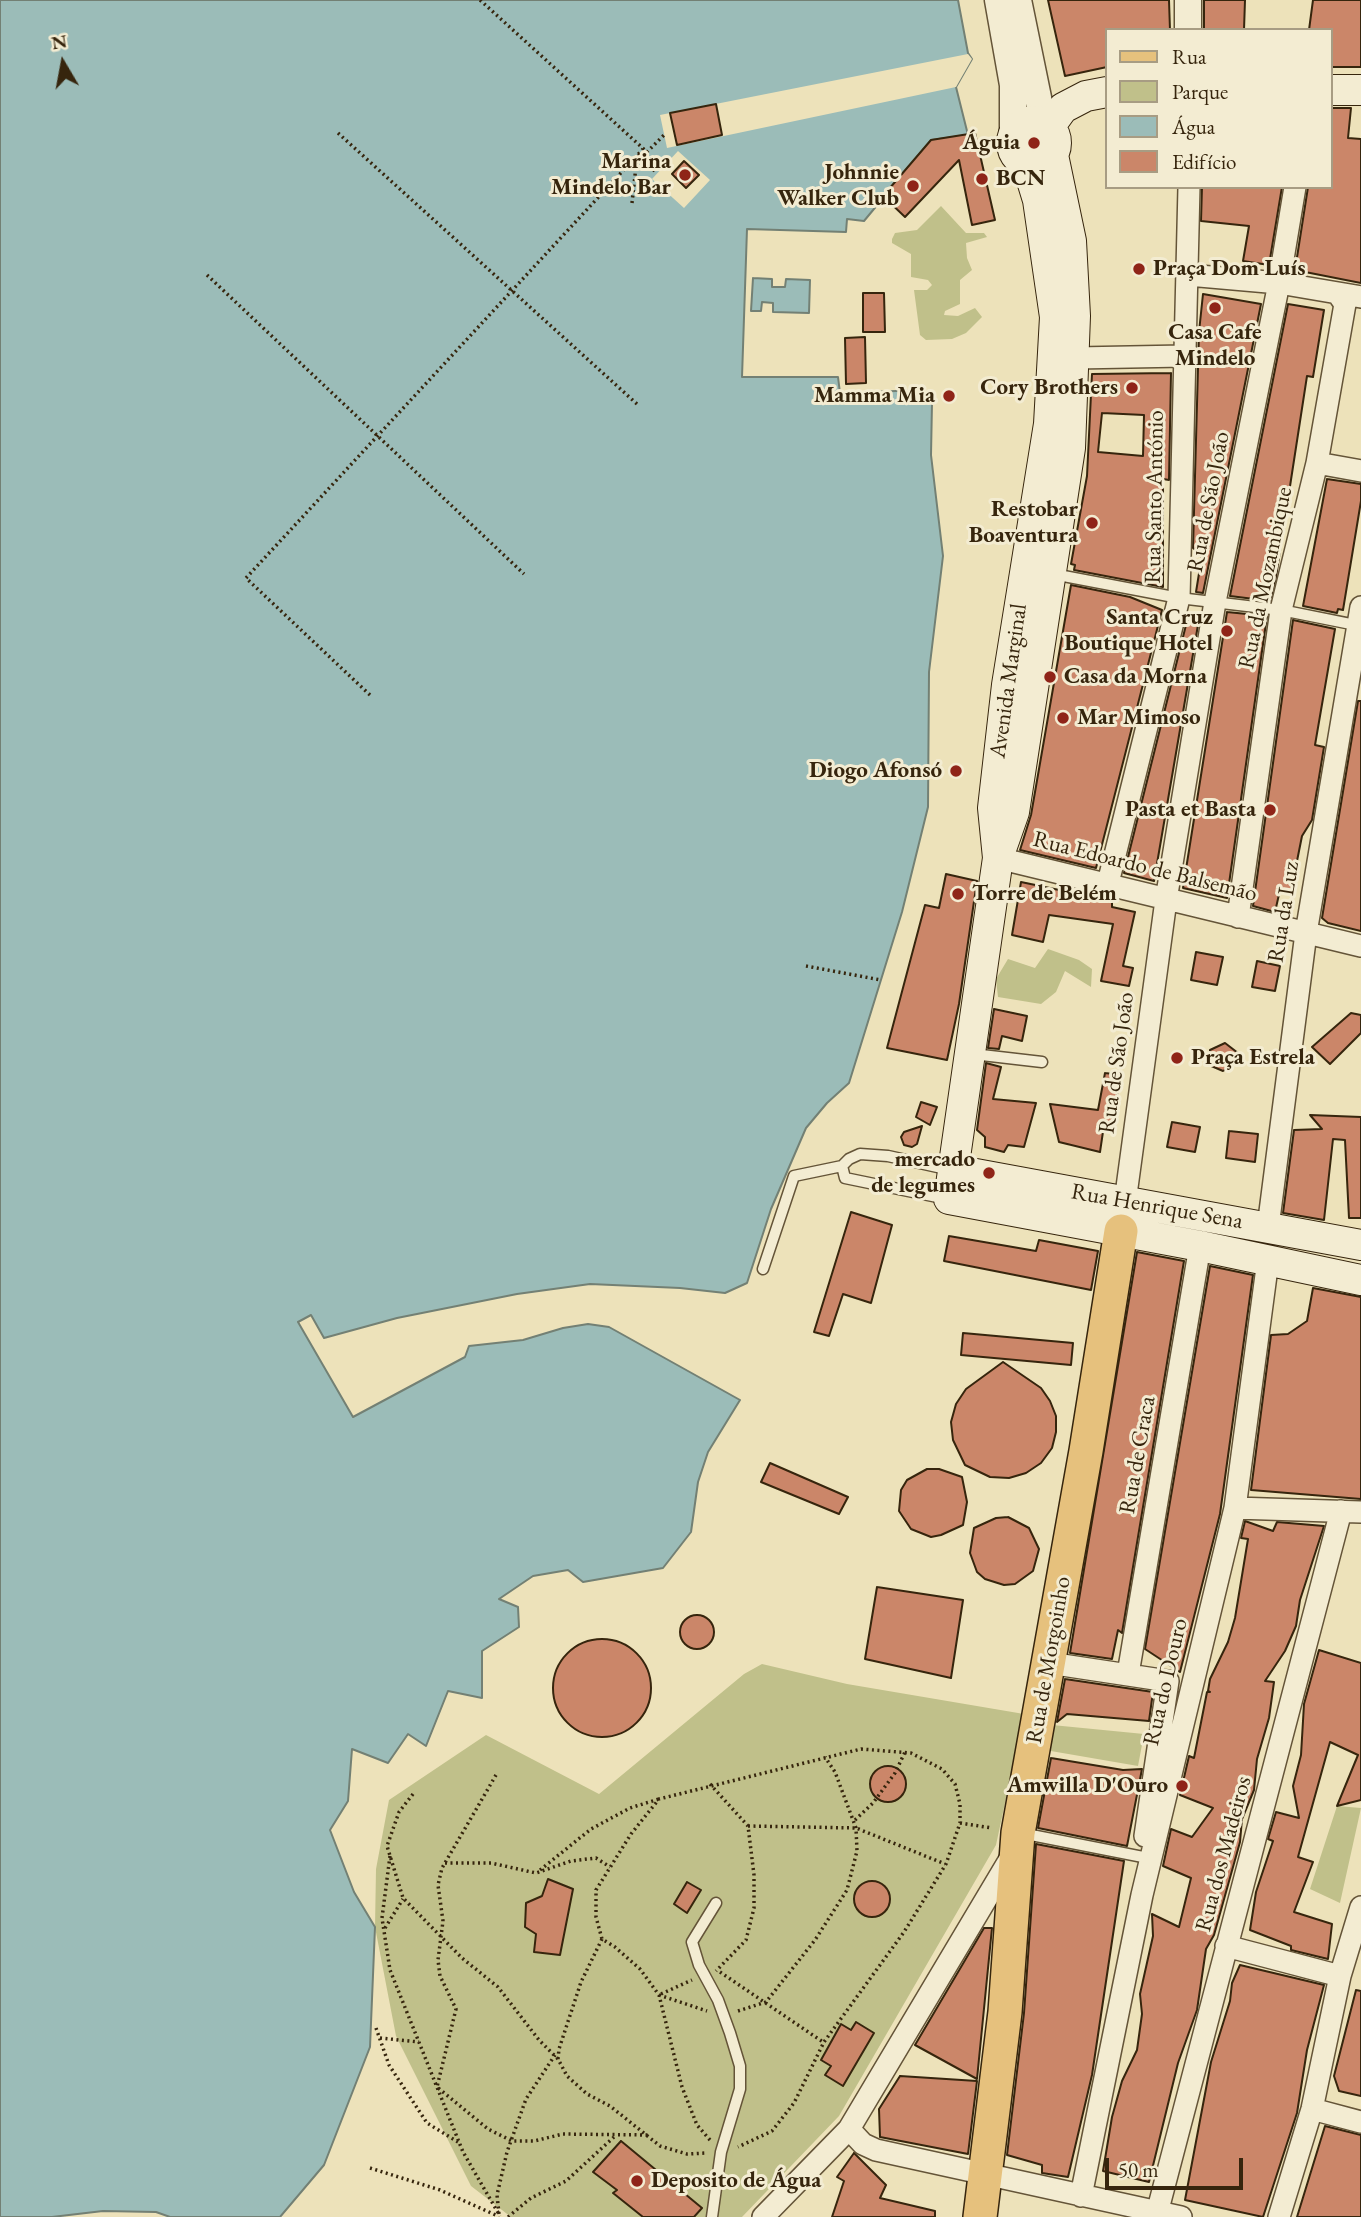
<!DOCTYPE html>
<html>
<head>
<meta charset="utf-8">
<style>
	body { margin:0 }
	#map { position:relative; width:1361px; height:2217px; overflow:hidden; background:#ede2ba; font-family:"EB Garamond",serif }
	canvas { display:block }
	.legend { position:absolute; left:1105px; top:28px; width:228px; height:161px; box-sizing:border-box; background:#f3ecd2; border:2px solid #a79c83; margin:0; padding:9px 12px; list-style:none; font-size:21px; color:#36250d }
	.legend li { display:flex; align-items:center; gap:14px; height:35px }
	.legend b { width:35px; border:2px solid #a79c83 }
	.north { position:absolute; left:28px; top:28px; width:70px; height:70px; -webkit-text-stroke:5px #f3ecd2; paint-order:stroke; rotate:350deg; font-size:19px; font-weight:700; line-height:28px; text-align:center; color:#36250d }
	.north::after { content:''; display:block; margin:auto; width:24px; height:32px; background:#36250d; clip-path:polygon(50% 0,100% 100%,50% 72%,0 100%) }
	.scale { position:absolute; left:1105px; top:2158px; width:138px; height:32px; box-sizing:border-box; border:4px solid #36250d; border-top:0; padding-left:9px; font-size:21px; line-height:24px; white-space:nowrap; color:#36250d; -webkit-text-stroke:5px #f3ecd2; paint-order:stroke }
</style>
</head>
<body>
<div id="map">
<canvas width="1361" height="2217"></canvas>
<ul class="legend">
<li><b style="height:9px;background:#e6c17d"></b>Rua</li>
<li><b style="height:19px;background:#c0c08a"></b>Parque</li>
<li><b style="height:19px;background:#9bbcb8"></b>Água</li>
<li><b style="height:19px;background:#cb8669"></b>Edifício</li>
</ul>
<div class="north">N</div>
<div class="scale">50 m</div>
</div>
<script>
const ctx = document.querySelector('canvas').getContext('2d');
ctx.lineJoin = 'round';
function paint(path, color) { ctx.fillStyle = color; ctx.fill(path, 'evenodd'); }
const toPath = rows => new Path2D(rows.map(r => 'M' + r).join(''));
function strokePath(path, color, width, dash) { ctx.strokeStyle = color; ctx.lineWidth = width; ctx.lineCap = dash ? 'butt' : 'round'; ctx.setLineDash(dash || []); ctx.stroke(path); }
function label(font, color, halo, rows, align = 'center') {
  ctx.font = font + ' "EB Garamond",serif'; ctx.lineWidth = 6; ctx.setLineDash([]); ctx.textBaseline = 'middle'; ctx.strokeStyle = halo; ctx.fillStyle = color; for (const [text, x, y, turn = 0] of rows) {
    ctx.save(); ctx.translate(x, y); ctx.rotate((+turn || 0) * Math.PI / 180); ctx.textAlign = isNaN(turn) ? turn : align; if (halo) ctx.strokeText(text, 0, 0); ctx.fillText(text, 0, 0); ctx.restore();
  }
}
const green = toPath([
	[941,206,966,233,984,233,987,237,966,243,967,258,972,270,960,280,960,304,945,311,944,315,958,316,975,308,982,317,966,333,952,339,926,340,920,335,914,290,927,290,932,285,928,280,911,277,911,254,892,243,892,239,895,233,917,230],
	[1048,949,1079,960,1092,969,1091,987,1065,971,1056,992,1041,1004,998,997,996,979,1008,959,1035,968],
	[762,1664,847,1684,1024,1714,996,1845,839,2116,742,2217,511,2217,471,2186,396,2036,375,1927,376,1869,389,1800,486,1735,599,1794,744,1674],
	[1052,1725,1144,1734,1138,1766,1045,1750],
	[1337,1806,1361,1808,1340,1903,1310,1889]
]);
const water = toPath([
	[0,0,958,0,968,53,972,59,956,87,968,135,931,140,864,221,847,219,846,232,747,229,742,377,838,377,840,393,924,390,932,403,931,455,943,556,929,672,928,807,902,912,849,1083,827,1103,806,1128,771,1209,747,1283,725,1293,680,1288,590,1284,517,1294,397,1318,324,1338,311,1315,298,1322,353,1417,465,1357,469,1346,523,1340,563,1328,588,1324,609,1327,740,1400,708,1452,698,1482,691,1532,663,1568,583,1582,568,1570,533,1576,499,1599,518,1607,519,1627,482,1651,482,1698,448,1691,426,1746,408,1734,388,1763,352,1749,348,1801,330,1830,354,1892,375,1927,370,2047,324,2165,280,2217,170,2217,156,2212,103,2211,52,2217,0,2217,0,0],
	[753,278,772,279,772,287,785,287,786,279,810,280,809,313,773,312,773,303,762,302,761,311,751,311,753,278]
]);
const pier = toPath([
	[968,54,972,59,956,87,667,148,660,115],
	[678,151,710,180,684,208,652,179]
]);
const building = toPath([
	[1048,0,1169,0,1170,30,1107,30,1107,67,1065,76,1048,0],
	[1204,0,1245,0,1244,30,1204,30,1204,0],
	[1313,0,1361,0,1361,67,1331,67,1331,30,1309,30,1313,0],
	[716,104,722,135,677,145,670,113,716,104],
	[1331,108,1351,108,1348,138,1361,139,1361,283,1295,270,1308,187,1331,187,1331,108],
	[975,133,995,220,972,225,959,160,905,217,883,196,931,140,975,133],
	[684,161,699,175,686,188,672,174,684,161],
	[1202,187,1282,187,1269,265,1243,261,1249,226,1201,221,1202,187],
	[863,293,884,293,885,332,863,332,863,293],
	[1203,294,1261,304,1203,593,1196,592,1202,555,1193,548,1199,332,1203,294],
	[1288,304,1324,310,1313,377,1307,376,1276,577,1270,601,1230,596,1288,304],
	[865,337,866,383,846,384,845,338,865,337],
	[1171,373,1169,480,1163,479,1163,587,1074,570,1075,565,1071,564,1087,476,1092,374,1171,373],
	[1102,413,1144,415,1143,456,1098,452,1102,413],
	[1327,479,1361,484,1361,501,1343,610,1338,609,1337,613,1303,606,1327,479],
	[1071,585,1130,597,1162,610,1096,868,1020,850,1031,815,1071,585],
	[1227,612,1267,616,1227,898,1183,888,1227,612],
	[1293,620,1335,629,1315,745,1324,747,1312,820,1302,836,1291,891,1280,890,1275,912,1253,906,1293,620],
	[1187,621,1198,625,1154,881,1124,873,1187,621],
	[1358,701,1361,701,1361,931,1328,923,1322,918,1358,701],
	[946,874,977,881,959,1004,947,1060,887,1048,925,905,939,908,946,874],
	[1021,882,1112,901,1112,907,1135,912,1123,966,1133,968,1129,986,1101,981,1113,924,1049,915,1043,942,1012,935,1021,882],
	[1196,952,1223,957,1217,985,1191,980,1196,952],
	[1257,961,1280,966,1275,991,1252,987,1257,961],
	[994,1009,1027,1016,1022,1041,1002,1036,999,1049,988,1048,994,1009],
	[1351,1013,1361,1015,1361,1033,1330,1064,1312,1047,1351,1013],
	[1225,1043,1238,1053,1235,1064,1223,1071,1209,1065,1210,1050,1225,1043],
	[986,1063,1001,1067,993,1099,1036,1103,1024,1147,1008,1145,1004,1152,985,1147,985,1137,977,1130,986,1063],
	[1105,1073,1121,1075,1111,1126,1104,1125,1100,1152,1059,1142,1050,1104,1098,1110,1105,1073],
	[921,1102,937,1107,930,1125,916,1117,921,1102],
	[1310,1115,1361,1117,1361,1218,1349,1218,1345,1140,1333,1139,1324,1220,1283,1213,1294,1130,1322,1129,1310,1115],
	[1172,1122,1200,1127,1195,1152,1167,1147,1172,1122],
	[922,1126,917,1144,912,1147,904,1145,901,1137,904,1132,922,1126],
	[1229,1131,1258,1134,1255,1162,1226,1158,1229,1131],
	[851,1212,892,1225,871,1303,843,1294,829,1336,814,1332,851,1212],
	[949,1236,1036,1251,1039,1240,1098,1251,1091,1290,944,1261,949,1236],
	[1137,1252,1184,1261,1122,1633,1118,1630,1112,1659,1070,1653,1137,1252],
	[1210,1266,1253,1275,1220,1514,1180,1672,1145,1649,1210,1266],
	[1313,1288,1361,1297,1361,1499,1251,1490,1271,1335,1288,1334,1307,1321,1313,1288],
	[963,1333,1073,1343,1071,1365,961,1355,963,1333],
	[1003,1362,1041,1388,1050,1401,1056,1416,1056,1432,1052,1448,1041,1463,1026,1473,1009,1478,990,1477,965,1465,953,1440,951,1422,956,1404,966,1389,1003,1362],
	[770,1463,848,1497,839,1514,761,1482,770,1463],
	[927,1469,939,1469,962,1477,967,1502,963,1525,941,1535,931,1537,911,1529,899,1511,901,1490,907,1480,927,1469],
	[1008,1517,1029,1528,1039,1549,1033,1571,1015,1584,1004,1585,985,1579,977,1572,970,1553,974,1528,996,1518,1008,1517],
	[1245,1521,1273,1531,1277,1522,1324,1526,1300,1600,1296,1626,1285,1651,1265,1681,1274,1682,1269,1718,1257,1759,1254,1790,1242,1819,1240,1842,1214,1935,1206,1949,1197,2010,1178,2063,1149,2182,1103,2171,1112,2117,1122,2081,1137,2050,1142,2014,1140,1994,1153,1936,1152,1914,1179,1927,1191,1878,1163,1866,1171,1829,1192,1837,1213,1808,1180,1795,1189,1756,1194,1758,1207,1692,1210,1692,1208,1691,1210,1679,1228,1642,1235,1618,1248,1539,1241,1538,1245,1521],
	[877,1587,963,1600,951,1678,865,1659,877,1587],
	'680 1632a17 17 0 1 1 34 0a17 17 0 1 1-34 0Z',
	'553 1688a49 49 0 1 1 98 0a49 49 0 1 1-98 0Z',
	[1319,1650,1361,1663,1361,1800,1337,1806,1358,1755,1330,1742,1298,1857,1313,1862,1294,1912,1332,1924,1328,1959,1291,1950,1291,1946,1250,1930,1256,1892,1273,1841,1268,1839,1276,1812,1299,1818,1293,1786,1301,1755,1304,1704,1319,1650],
	[1065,1679,1153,1692,1149,1721,1067,1714,1057,1722,1065,1679],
	[1051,1758,1123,1770,1142,1769,1127,1846,1038,1828,1051,1758],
	'870 1784a18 18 0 1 1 36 0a18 18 0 1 1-36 0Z',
	[1036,1844,1124,1861,1092,2075,1068,2177,1042,2173,1042,2165,1007,2155,1024,2013,1036,1844],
	[548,1879,573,1889,560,1955,534,1952,536,1934,525,1927,526,1903,542,1896,548,1879],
	'854 1899a18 18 0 1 1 36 0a18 18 0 1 1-36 0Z',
	[687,1882,701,1890,687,1913,674,1904,687,1882],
	[984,1928,992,1928,977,2079,915,2045,984,1928],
	[1240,1965,1324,1985,1307,2050,1297,2113,1263,2217,1185,2200,1211,2062,1230,2001,1232,1983,1240,1965],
	[1356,1990,1361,1991,1361,2096,1339,2091,1334,2076,1356,1990],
	[856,2022,874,2033,843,2086,825,2075,831,2066,821,2060,841,2024,851,2030,856,2022],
	[900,2076,977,2081,968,2154,880,2137,879,2109,900,2076],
	[1325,2126,1361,2135,1361,2217,1297,2217,1325,2126],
	[621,2141,702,2208,694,2217,643,2217,613,2193,617,2190,593,2172,621,2141],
	[854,2153,886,2185,880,2198,935,2211,935,2217,832,2217,844,2181,837,2177,854,2153]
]);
const path = toPath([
	[480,0,647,152,664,135],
	[338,133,637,404],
	[637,155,657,173],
	[632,203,637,157],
	[207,275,524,574],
	[370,695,246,578,643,149],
	[806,966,881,980],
	[496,1775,442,1868,438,1885,443,1921,438,1960,440,1976,456,2009,437,2087,488,2129,512,2141,534,2141,563,2134,648,2135],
	[710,1784,748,1826,754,1875,754,1908,746,1940,716,1971],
	[413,1794,399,1812,387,1846,403,1898,462,1958,498,1987,539,2040,558,2059],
	[855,1820,873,1803,895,1773,905,1752],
	[960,1823,992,1828],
	[748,1826,856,1828,945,1864],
	[390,1856,382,1918,390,1970,463,2152,500,2216],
	[445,1863,491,1863,536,1873,571,1861,596,1858,610,1867],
	[540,1870,591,1829,630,1808,659,1799],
	[385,1928,403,1899],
	[602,1939,581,1982,559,2049,558,2059,567,2076,587,2094,610,2106,660,2146,687,2154,706,2153],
	[720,1972,823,2042],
	[661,1994,692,1980],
	[659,1995,707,2011],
	[738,2011,766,2002,815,1940,847,1890,857,1851,856,1828,835,1772,825,1757],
	[376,2028,389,2065,427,2123,458,2142],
	[380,2038,419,2042],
	[710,2140,697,2125,682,2087,659,1995,640,1969,615,1947,602,1939,596,1917,596,1890,631,1834,659,1799,861,1749,911,1753,942,1769,955,1784,960,1804,960,1823,946,1864,904,1932,824,2042,794,2103,772,2131,738,2147],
	[370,2168,440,2190,498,2216],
	[499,2214,497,2195,507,2152,526,2099,555,2055],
	[508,2217,531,2198,566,2181,614,2137]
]);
const service = toPath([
	[1053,574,1179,598,1281,610,1361,626],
	[973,1054,1042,1062],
	[842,1166,845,1178,947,1199],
	[763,1269,794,1176,842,1166,849,1159,860,1154,888,1156,951,1170],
	[1021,1833,1143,1857],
	[712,2217,721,2152,740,2089,740,2066,730,2033,718,2000,699,1965,692,1942,716,1903]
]);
const minor = toPath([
	[1188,275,1279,283,1361,297],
	[1076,358,1184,356],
	[1317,463,1361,471],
	[998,858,1361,946],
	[1108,883,1179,598,1189,187],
	[1238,917,1281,610,1317,463,1345,304,1338,294],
	[1125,1202,1166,900,1215,602,1279,283,1295,187],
	[1268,1227,1306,933,1361,607],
	[1235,1508,1361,1512],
	[1049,1663,1168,1681,1145,1836],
	[1128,1674,1200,1246],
	[1226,1946,1340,1976],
	[1312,2109,1361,2122],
	[849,2129,863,2144,876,2150,1181,2217],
	[1081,2196,1142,1895,1235,1508,1268,1260],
	[763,2217,849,2129,1013,1854],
	[1156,2217,1341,1511],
	[1279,2217,1312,2109,1340,1976,1361,1907]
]);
const tertiary = toPath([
	[998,0,1013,85,1013,135],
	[1018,0,1043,122],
	[1188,0,1188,30]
]);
const secondary = toPath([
	[1331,90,1361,90],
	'1012 143a22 22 0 1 1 44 0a22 22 0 1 1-44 0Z',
	[1050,126,1063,108,1086,96,1107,92],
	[1027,164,1038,200,1055,317,1049,424,1007,685,993,808,998,858,949,1199,1200,1246,1361,1280],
	[1001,849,1014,812,1070,448,1075,316,1071,241,1053,155],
	[954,1170,1361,1245]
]);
const primary = toPath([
	[980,2217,1005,2012,1018,1833,1086,1451,1121,1231]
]);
const markers = [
	[1034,143,7,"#8f2418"],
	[685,175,7,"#8f2418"],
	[982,179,7,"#8f2418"],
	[913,186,7,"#8f2418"],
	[1139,269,7,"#8f2418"],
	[1215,308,7,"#8f2418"],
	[1132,388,7,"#8f2418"],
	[949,396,7,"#8f2418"],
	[1092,523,7,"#8f2418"],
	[1227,631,7,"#8f2418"],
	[1050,677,7,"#8f2418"],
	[1063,718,7,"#8f2418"],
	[956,771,7,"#8f2418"],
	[1270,810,7,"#8f2418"],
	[958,894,7,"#8f2418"],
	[1177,1058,7,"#8f2418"],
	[989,1173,7,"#8f2418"],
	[1182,1786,7,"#8f2418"],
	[637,2181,7,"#8f2418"]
];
const poiNames = [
	["Águia",1020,143],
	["Marina",671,162],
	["Mindelo Bar",671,188],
	["Johnnie",899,173],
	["Walker Club",899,199],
	["BCN",996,179,"left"],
	["Praça Dom Luís",1153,269,"left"],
	["Casa Cafe",1215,333,"center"],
	["Mindelo",1215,359,"center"],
	["Cory Brothers",1118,388],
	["Mamma Mia",935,396],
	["Restobar",1078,510],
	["Boaventura",1078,536],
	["Santa Cruz",1213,618],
	["Boutique Hotel",1213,644],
	["Casa da Morna",1064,677,"left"],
	["Mar Mimoso",1077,718,"left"],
	["Diogo Afonsó",942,771],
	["Pasta et Basta",1256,810],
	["Torre de Belém",972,894,"left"],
	["Praça Estrela",1191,1058,"left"],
	["mercado",975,1160],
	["de legumes",975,1186],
	["Amwilla D'Ouro",1168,1786],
	["Deposito de Água",651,2181,"left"]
];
const streetNames = [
	["Rua Santo António",1155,497,-89],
	["Rua de São João",1209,502,-79],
	["Rua da Mozambique",1266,578,-78],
	["Avenida Marginal",1009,681,-82],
	["Rua Edoardo de Balsemão",1145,867,14],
	["Rua da Luz",1284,912,-81],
	["Rua de São João",1117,1063,-82],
	["Rua Henrique Sena",1157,1207,10],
	["Rua de Craca",1138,1455,-80],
	["Rua de Morgoinho",1049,1660,-80],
	["Rua do Douro",1166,1682,-77],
	["Rua dos Madeiros",1224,1854,-75]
];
paint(green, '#c0c08a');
paint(water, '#9bbcb8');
strokePath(water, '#738074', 2);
paint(pier, '#ede2ba');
paint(building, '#cb8669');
strokePath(building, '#36250d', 2);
strokePath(service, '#645438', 13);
strokePath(minor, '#645438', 24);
strokePath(tertiary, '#645438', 29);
strokePath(secondary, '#36250d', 32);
strokePath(primary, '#36250d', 36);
strokePath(path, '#36250d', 3.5, [2, 3.5]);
strokePath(service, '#f3ecd2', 10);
strokePath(minor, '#f3ecd2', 21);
strokePath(tertiary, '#f3ecd2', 26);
strokePath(secondary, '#f3ecd2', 30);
strokePath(primary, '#e6c17d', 33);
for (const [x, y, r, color] of markers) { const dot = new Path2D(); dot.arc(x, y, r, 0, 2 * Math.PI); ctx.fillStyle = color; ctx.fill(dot); strokePath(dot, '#f3ecd2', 2.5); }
label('bold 23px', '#36250d', '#f3ecd2', poiNames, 'right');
label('23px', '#36250d', '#f3ecd2', streetNames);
</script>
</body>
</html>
